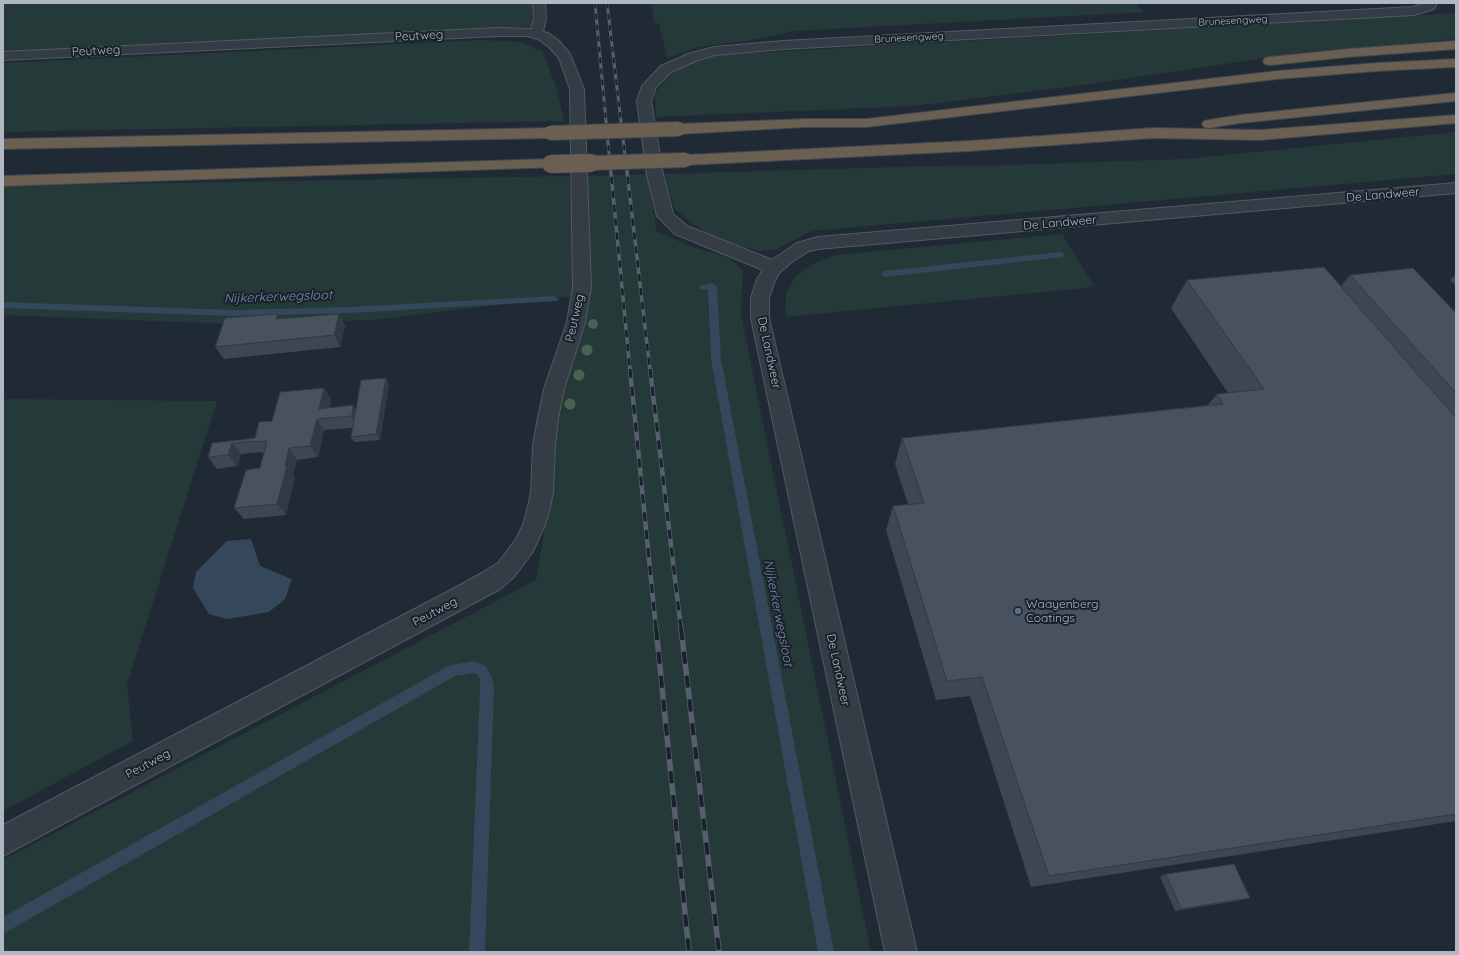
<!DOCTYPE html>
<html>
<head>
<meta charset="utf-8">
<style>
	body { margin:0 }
	#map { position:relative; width:1459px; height:955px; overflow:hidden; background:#202a34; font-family:Quicksand,sans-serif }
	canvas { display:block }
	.frame { position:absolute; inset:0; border:4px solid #aeb7c2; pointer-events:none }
</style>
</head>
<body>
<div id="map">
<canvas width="1459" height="955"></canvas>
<div class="frame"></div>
</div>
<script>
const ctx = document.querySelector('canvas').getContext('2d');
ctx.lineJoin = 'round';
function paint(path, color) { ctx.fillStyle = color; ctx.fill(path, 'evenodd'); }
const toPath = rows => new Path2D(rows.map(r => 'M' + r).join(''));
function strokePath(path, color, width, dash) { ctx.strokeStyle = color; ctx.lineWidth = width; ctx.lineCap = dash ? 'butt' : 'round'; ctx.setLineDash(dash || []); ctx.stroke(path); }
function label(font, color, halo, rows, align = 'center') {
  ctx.font = font + ' Quicksand,sans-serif'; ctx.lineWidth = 4; ctx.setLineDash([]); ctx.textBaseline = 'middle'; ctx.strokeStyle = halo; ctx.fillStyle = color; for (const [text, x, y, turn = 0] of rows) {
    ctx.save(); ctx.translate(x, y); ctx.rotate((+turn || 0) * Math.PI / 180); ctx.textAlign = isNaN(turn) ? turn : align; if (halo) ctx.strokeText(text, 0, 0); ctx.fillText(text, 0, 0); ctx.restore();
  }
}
const green = toPath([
	[3,3,532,3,532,26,509,29,3,54],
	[651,3,1135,3,1144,12,795,31,746,41,699,47,667,58,659,23,655,23],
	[1456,13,1456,39,1265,58,1097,83,913,106,656,117,655,94,664,81,681,66,717,55],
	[481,40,521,42,542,51,557,89,564,121,3,132,3,63],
	[1456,132,1456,174,812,231,775,250,757,251,715,238,694,225,675,209,663,174,929,166,1010,165,1185,159],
	[647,174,657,232,693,247,729,258,743,270,741,315,871,952,3,952,3,860,536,580,551,492,554,442,558,405,587,313,588,294,587,176],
	[569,176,572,209,575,287,571,296,374,320,231,324,3,315,3,186],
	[1062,234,1095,287,785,317,786,294,794,278,810,265,835,255],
	[3,399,217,401,127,684,133,741,3,811]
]);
const water = toPath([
	[251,539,260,566,292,579,285,599,269,612,227,619,209,614,193,588,196,572,227,541]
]);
const stream = toPath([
	[1060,252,1063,253,1064,255,1063,257,885,277,881,274,885,271,1060,252],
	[712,283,717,286,721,359,834,952,818,952,711,359,708,290,701,289,699,287,701,285,712,283],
	[554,296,559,299,557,301,350,313,234,316,3,308,3,302,234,310,350,307,554,296],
	[473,661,486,666,492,677,494,688,485,952,469,952,480,688,480,679,476,674,473,673,455,676,3,934,3,917,448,666,473,661]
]);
const street = toPath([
	[533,3,545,3,546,19,543,32,548,33,559,41,570,54,584,89,591,287,585,322,564,389,558,418,555,445,553,492,550,507,545,525,532,553,514,577,500,589,3,856,3,825,451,590,482,573,498,563,516,539,523,525,528,507,531,492,533,445,538,418,544,389,567,322,573,287,570,89,559,58,549,47,538,39,527,36,498,36,3,60,3,52,498,28,531,29,534,19,533,3],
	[1425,3,1437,3,1434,9,1414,15,783,49,715,55,698,60,671,72,656,87,651,101,663,175,673,214,687,226,772,260,797,243,818,237,1456,183,1456,193,818,249,809,251,793,261,780,272,775,280,769,298,769,318,917,952,885,952,751,318,751,298,757,279,763,270,675,234,657,216,647,175,637,101,642,86,661,66,688,54,714,47,783,41,1413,7,1425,3]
]);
const highway = toPath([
	[1456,41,1456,49,1348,57,1270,65,1265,64,1263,61,1265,58,1270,57,1348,49,1456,41],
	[1456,59,1456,67,1377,71,1277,79,866,127,805,127,679,134,674,132,671,129,674,126,679,124,805,119,866,119,1277,71,1377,63,1456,59],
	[1456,93,1456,101,1240,123,1209,128,1204,127,1202,124,1204,121,1209,120,1240,115,1456,93],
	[1456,115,1456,123,1260,140,1153,138,969,151,686,165,680,163,678,160,680,157,686,155,969,141,1153,128,1260,130,1456,115],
	[550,128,555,130,558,133,555,136,550,138,3,149,3,139,550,128],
	[551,159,557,161,559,164,557,167,3,186,3,176,551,159]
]);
const railFar3 = toPath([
	[595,3,610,164],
	[607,3,626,164]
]);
const railFar2 = toPath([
	[610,163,630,370],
	[626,163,650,370]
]);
const railFar1 = toPath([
	[630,369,656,629],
	[650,369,681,629]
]);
const rail = toPath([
	[656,628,689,952],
	[681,628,719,952]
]);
const highwayBridgeFar1 = toPath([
	[550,133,679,129],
	[557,164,686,160]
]);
const highwayBridge = toPath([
	[551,164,591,163]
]);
const trees = [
	[593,324,5],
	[587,350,5.5],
	[579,375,5.5],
	[570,404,5.5]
];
const wall = toPath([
	[1456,274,1456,286,1450,280],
	[1350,275,1456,313,1456,821,1031,887,970,696,936,700,886,530,893,506,908,504,895,464,902,438,1208,405,1217,394,1228,393,1171,308,1187,280,1341,286],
	[281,319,345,326,340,347,224,359,215,347],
	[386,378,389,384,380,440,354,442,351,437,352,428,324,430,318,457,297,460,293,475,295,477,286,515,244,519,234,508,260,468,264,453,263,453,262,452,241,454,237,466,217,469,208,457,212,443,255,438,272,421,324,388,331,399,329,408,353,405,356,410],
	[1166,874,1250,898,1243,900,1175,911,1160,877]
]);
const shadedWall = toPath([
	[278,314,285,326,276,319],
	[339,314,345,326,340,347,334,335],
	[386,378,389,384,380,440,376,434],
	[324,388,331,399,327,418,319,409],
	[353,405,360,417,358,427,352,416],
	[317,419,324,430,318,457,310,446],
	[232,443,241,454,237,466,228,455],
	[289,448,297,460,293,475,295,477,286,515,277,504,285,466]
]);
const building = toPath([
	[1324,267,1456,418,1456,814,1049,876,982,677,947,681,893,506,924,503,902,438,1223,404,1217,394,1264,389,1187,280,1324,267],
	[1413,268,1456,313,1456,393,1350,275,1413,268],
	[278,314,276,319,339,314,334,335,215,347,225,318,278,314],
	[386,378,376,434,351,437,361,380,386,378],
	[324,388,319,409,353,405,352,416,317,419,310,446,289,448,285,466,287,466,277,504,234,508,246,470,260,468,267,441,254,442,255,441,232,443,228,455,208,457,212,443,255,438,259,422,272,421,280,392,324,388],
	[1234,864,1250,898,1181,909,1166,874,1234,864]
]);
const markers = [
	[1018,611,4,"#5c6f8a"]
];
const farStreetnames = [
	["Brunesengweg",1233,21,-3],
	["Brunesengweg",909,38,-3]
];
const streetNames = [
	["Peutweg",419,36,-3],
	["Peutweg",96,51,-3],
	["De Landweer",1383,195,-5],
	["De Landweer",1060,223,-5],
	["Peutweg",575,318,-77],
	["De Landweer",769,353,78],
	["Peutweg",435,612,-28],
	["De Landweer",838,670,78],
	["Peutweg",148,764,-28]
];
const poiNames = [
	["Waayenberg",1026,604],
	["Coatings",1026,618]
];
const waterNames = [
	["Nijkerkerwegsloot",278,297,-2],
	["Nijkerkerwegsloot",778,613,79]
];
paint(green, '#253938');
paint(water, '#35475b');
paint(stream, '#35475b');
strokePath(street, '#515a63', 2);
strokePath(highway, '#3e4750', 2);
paint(street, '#343c45');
paint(highway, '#6b5f51');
strokePath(railFar3, '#56606c', 3);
strokePath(railFar2, '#56606c', 3.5);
strokePath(railFar1, '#56606c', 4.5);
strokePath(rail, '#56606c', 5.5);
strokePath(railFar3, '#19212a', 2, [5.5]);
strokePath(railFar2, '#19212a', 2.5, [7]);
strokePath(railFar1, '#19212a', 3, [9]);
strokePath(rail, '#19212a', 4, [12]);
strokePath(highwayBridgeFar1, '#3e4750', 16, []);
strokePath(highwayBridge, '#3e4750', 19, []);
strokePath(highwayBridgeFar1, '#6b5f51', 14);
strokePath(highwayBridge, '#6b5f51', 18);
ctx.fillStyle = '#476354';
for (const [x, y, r] of trees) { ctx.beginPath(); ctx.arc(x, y, r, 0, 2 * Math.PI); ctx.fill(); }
paint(wall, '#3d4751');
paint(shadedWall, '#323942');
paint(building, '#47525e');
strokePath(building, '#323942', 1);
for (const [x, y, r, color] of markers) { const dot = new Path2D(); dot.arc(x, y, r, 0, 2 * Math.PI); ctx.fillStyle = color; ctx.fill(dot); strokePath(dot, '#19212a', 1.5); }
label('10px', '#aeb7c2', '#19212a', farStreetnames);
label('12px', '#aeb7c2', '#19212a', streetNames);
label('12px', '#aeb7c2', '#19212a', poiNames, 'left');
label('italic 13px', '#778faa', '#19212a', waterNames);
</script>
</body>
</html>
